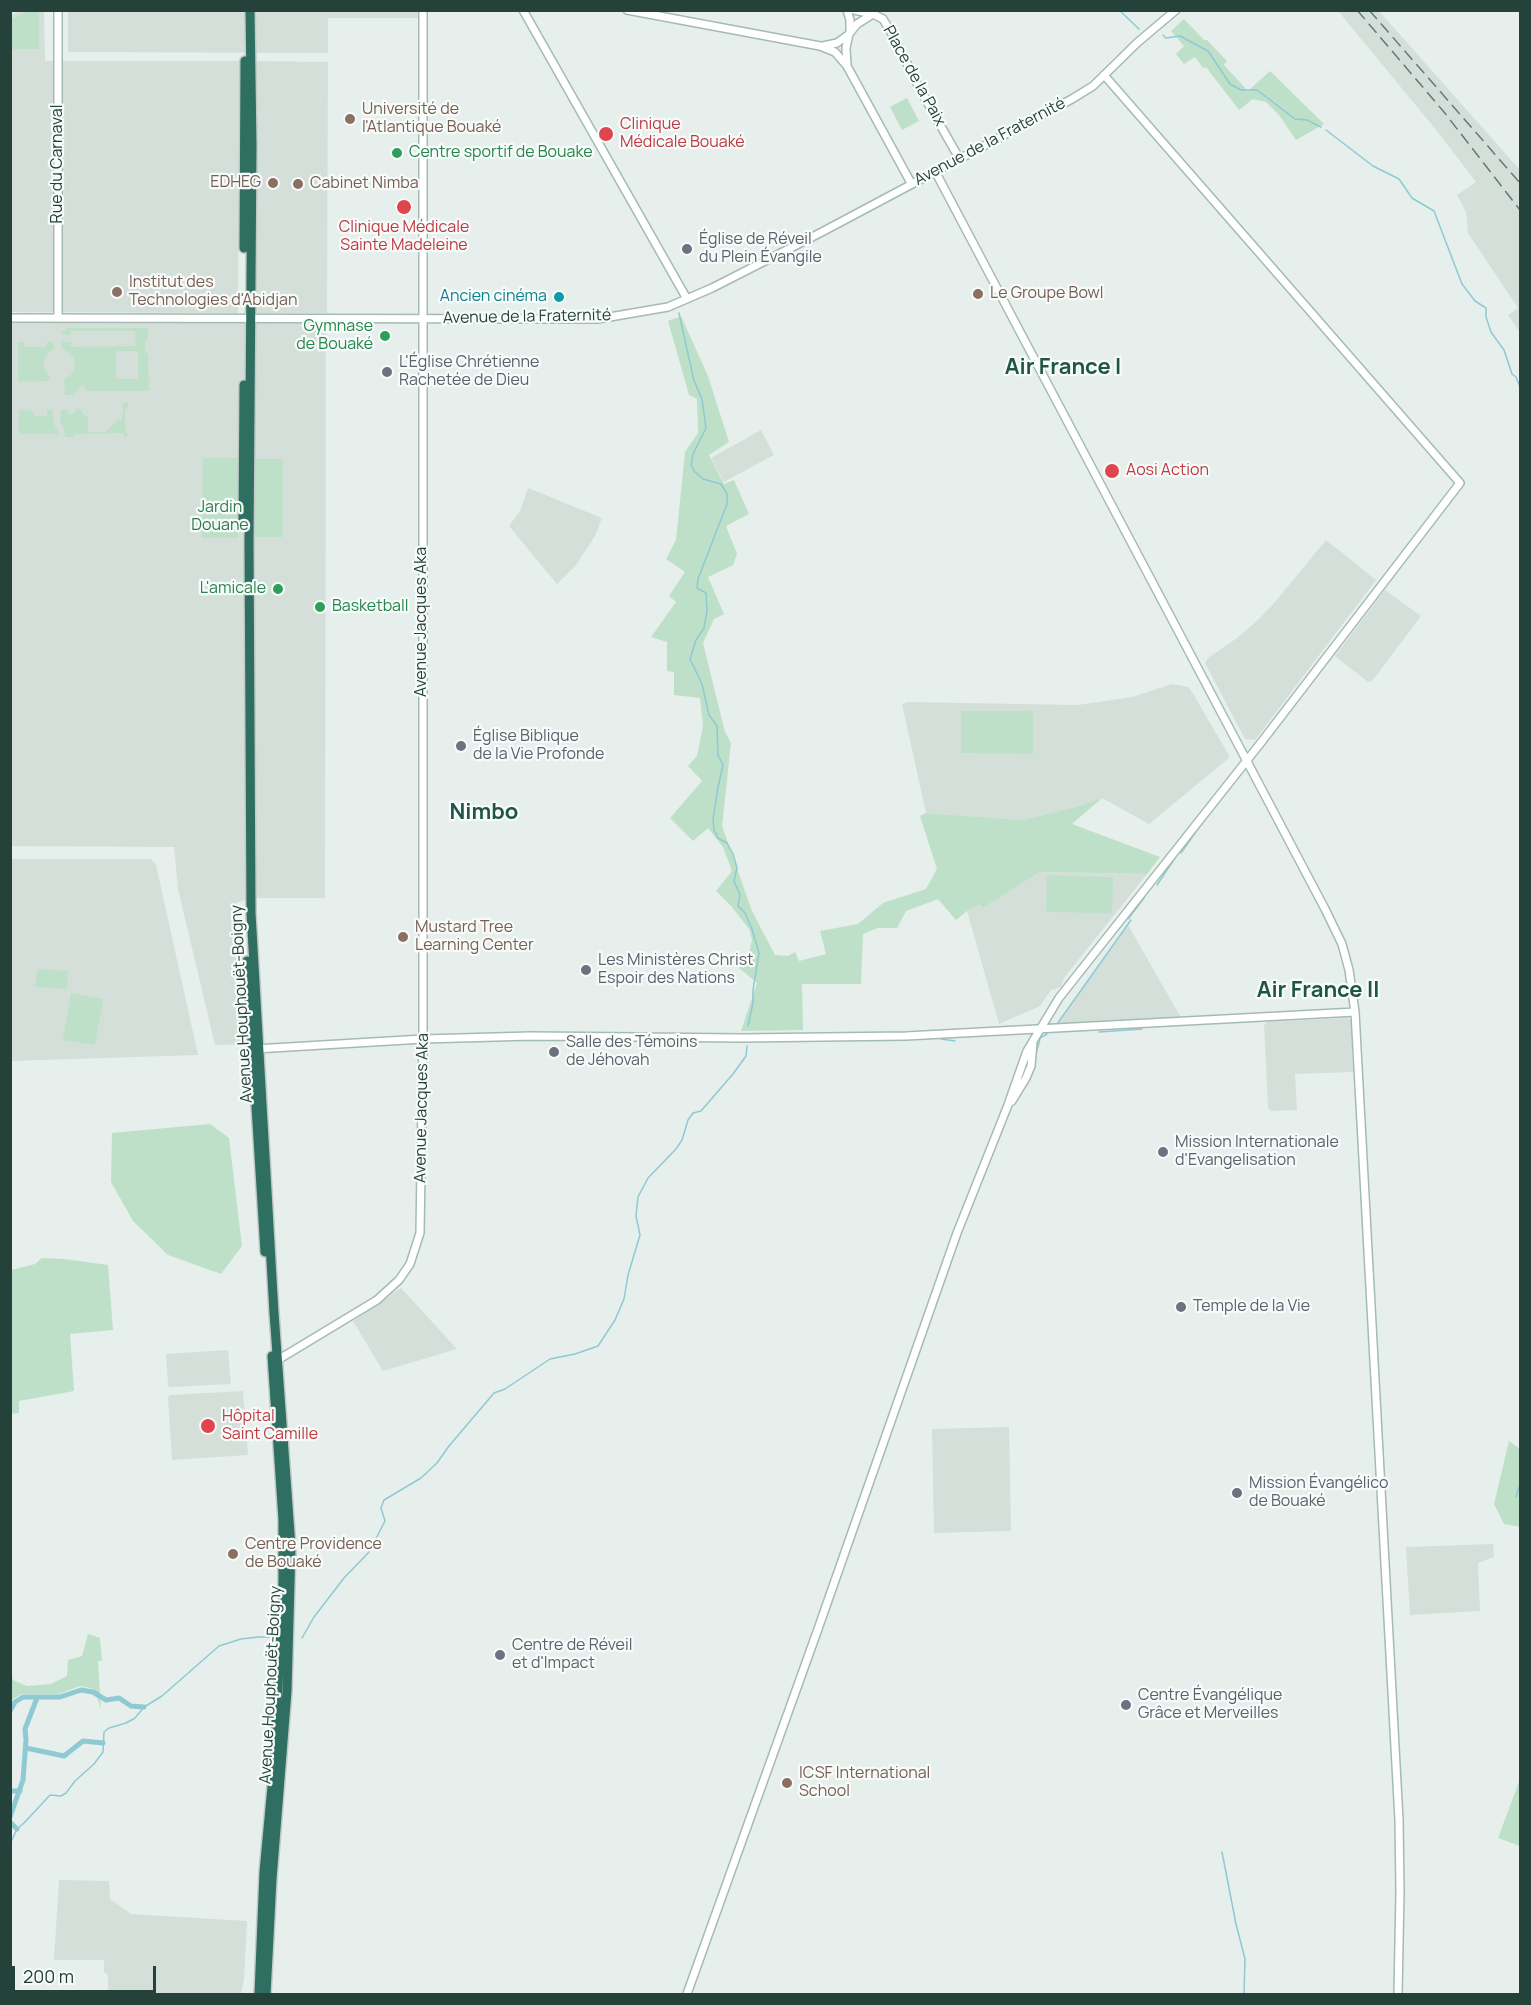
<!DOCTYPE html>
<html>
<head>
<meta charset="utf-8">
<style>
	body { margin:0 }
	#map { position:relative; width:1531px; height:2005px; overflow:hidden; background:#e6efeb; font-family:Manrope,sans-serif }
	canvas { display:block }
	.frame { position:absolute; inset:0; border:12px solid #24423a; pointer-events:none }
	.scale { position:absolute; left:12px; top:1966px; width:144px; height:27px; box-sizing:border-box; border:3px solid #24423a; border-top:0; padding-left:8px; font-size:18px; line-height:21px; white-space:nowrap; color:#24423a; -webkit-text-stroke:4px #f7fbf9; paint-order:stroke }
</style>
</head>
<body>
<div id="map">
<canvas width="1531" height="2005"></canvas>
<div class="frame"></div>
<div class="scale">200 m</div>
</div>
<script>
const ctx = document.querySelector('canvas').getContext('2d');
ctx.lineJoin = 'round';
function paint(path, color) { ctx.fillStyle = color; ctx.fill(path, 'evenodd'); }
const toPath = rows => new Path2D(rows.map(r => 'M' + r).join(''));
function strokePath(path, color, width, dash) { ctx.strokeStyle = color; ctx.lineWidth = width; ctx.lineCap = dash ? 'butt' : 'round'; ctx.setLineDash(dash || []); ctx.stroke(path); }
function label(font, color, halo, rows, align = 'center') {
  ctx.font = font + ' Manrope,sans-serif'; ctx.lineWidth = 4.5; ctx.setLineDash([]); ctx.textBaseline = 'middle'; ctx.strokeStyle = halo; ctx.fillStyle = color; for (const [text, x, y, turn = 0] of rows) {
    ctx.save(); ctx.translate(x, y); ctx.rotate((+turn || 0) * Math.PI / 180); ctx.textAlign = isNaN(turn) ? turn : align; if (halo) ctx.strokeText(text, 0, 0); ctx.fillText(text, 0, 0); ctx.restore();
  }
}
const built = toPath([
	[19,11,44,11,45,61,239,61,238,313,11,312,11,15],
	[68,11,419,11,419,18,328,18,328,53,68,52],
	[1338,11,1379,11,1520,170,1520,329,1519,331,1508,315,1518,308,1468,233,1466,212,1457,195,1476,182,1437,131],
	[248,61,328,62,327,313,247,313],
	[11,323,326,323,325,898,249,898,236,903,244,1044,215,1045,178,889,174,847,11,846],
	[761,430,774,455,724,482,711,458],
	[528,488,602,518,595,536,576,565,557,584,509,526,520,511],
	[1326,540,1376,580,1255,740,1245,739,1205,663,1208,658,1237,638,1259,619,1274,603],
	[1385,590,1421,616,1373,680,1368,682,1335,656],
	[1172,684,1189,687,1230,757,1149,824,1102,798,1079,806,1023,820,926,813,902,704,908,702,1078,705,1132,697],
	[10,859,151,859,156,865,198,1055,11,1061],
	[1040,872,1147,874,1064,978,1061,987,1051,990,1040,1006,999,1024,967,911,981,905,983,908],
	[1128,925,1184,1023,1054,1028],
	[1347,1018,1351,1020,1353,1072,1295,1074,1297,1110,1271,1111,1268,1108,1264,1025,1267,1022],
	[401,1288,457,1349,383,1371,353,1321],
	[228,1350,231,1384,169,1387,168,1384,166,1354],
	[243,1391,248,1455,172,1460,168,1398,170,1395],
	[1009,1427,1011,1531,934,1533,932,1429],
	[1493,1544,1494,1557,1478,1563,1480,1611,1410,1615,1406,1547],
	[59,1880,109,1881,110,1899,131,1914,247,1921,244,1980,241,1994,108,1994,108,1975,104,1972,104,1960,54,1960]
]);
const green = toPath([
	[29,10,39,11,39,49,11,49,11,20],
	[1184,19,1204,40,1207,40,1227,61,1224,65,1248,91,1270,71,1324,124,1296,140,1279,115,1266,102,1253,99,1239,110,1206,67,1203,68,1195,57,1184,64,1176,54,1184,46,1171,31],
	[907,98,919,121,902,130,890,107],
	[681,316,708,376,729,442,709,455,724,484,734,480,749,514,726,526,737,554,733,565,708,577,724,614,714,619,703,643,725,732,731,743,722,826,752,911,775,955,788,956,795,952,799,961,826,954,820,931,858,924,883,903,926,889,937,869,920,816,926,813,1023,820,1079,806,1102,798,1072,824,1160,857,1147,874,1040,872,983,908,980,905,967,911,956,920,938,899,906,911,897,928,878,928,863,934,861,984,802,984,803,1030,741,1031,757,983,739,968,747,961,752,940,749,929,732,907,716,891,732,871,723,847,708,828,693,841,670,818,702,781,688,766,697,756,703,726,700,698,674,695,674,672,667,671,667,642,651,637,676,602,669,596,685,572,666,559,676,540,685,452,698,433,697,399,689,395,668,321],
	[66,328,148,328,148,341,145,342,145,353,148,353,149,391,88,391,82,385,73,395,65,395,64,380,73,373,75,361,71,354,62,348,62,342,71,342,71,347,136,346,135,331,71,331,71,335,62,335,62,331,66,331],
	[116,351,138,351,138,379,116,379],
	[18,342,24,342,24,347,46,347,47,342,53,342,55,349,48,353,43,362,46,372,51,378,48,381,18,382],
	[128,402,128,409,125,409,125,432,128,433,126,437,124,437,123,433,74,434,74,437,65,437,63,425,60,423,61,410,68,410,69,414,73,414,77,409,81,409,83,414,88,418,88,432,105,432,118,420,122,420,123,403],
	[21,409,32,411,34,416,47,416,47,410,53,410,53,423,58,430,58,434,19,434,19,411],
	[203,458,238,458,238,538,202,538],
	[248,459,283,459,283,537,248,537],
	[961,711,1033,711,1033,754,961,753],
	[1047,875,1113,877,1112,913,1046,912],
	[37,969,68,971,67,989,35,987],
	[71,993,103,999,95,1045,63,1040],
	[210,1124,229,1138,242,1246,221,1274,168,1255,133,1221,111,1182,112,1133],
	[42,1258,64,1259,108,1265,113,1330,70,1334,74,1391,19,1401,19,1413,11,1414,11,1270,35,1264],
	[1509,1441,1520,1449,1520,1527,1504,1524,1494,1504],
	[88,1634,100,1638,102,1661,98,1661,101,1709,94,1689,80,1686,59,1694,22,1694,13,1699,11,1704,11,1669,13,1680,27,1686,51,1684,67,1676,68,1660,82,1656],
	[1520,1779,1520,1846,1498,1838]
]);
const stream = toPath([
	[1119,10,1139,29],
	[1163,35,1166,38,1180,36,1208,51,1230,84,1241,90,1257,90,1295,119,1307,120,1321,127],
	[1326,130,1373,166,1399,179,1412,198,1434,211,1462,284,1475,301,1486,308,1486,317,1491,332,1504,350,1512,374,1516,377,1520,387],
	[679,313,694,381,702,399,706,428,693,454,691,465,694,471,703,479,721,484,727,494,727,504,698,579,697,588,706,593,707,611,704,628,696,640,690,659,702,684,709,715,717,726,718,755,723,765,718,787,713,820,714,830,718,838,727,843,733,854,737,868,734,881,740,895,738,906,745,913,752,929,759,953,753,990,753,1003,748,1026],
	[1181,853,1209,813],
	[1157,885,1175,858],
	[1128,919,1144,898],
	[1057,1024,1131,920],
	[1099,1032,1142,1029],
	[1040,1038,1047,1034],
	[941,1039,955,1041],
	[1036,1053,1040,1039],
	[1516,1497,1520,1484],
	[302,1638,314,1617,344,1578,369,1552,385,1521,381,1508,384,1500,421,1478,437,1463,449,1446,494,1393,505,1389,550,1359,575,1354,598,1346,615,1320,624,1299,628,1275,640,1235,636,1216,638,1197,648,1178,676,1149,682,1140,688,1120,693,1113,701,1111,733,1074,746,1056,747,1046],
	[10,1844,17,1829,25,1822,50,1795,61,1796,66,1793,75,1781,94,1764,103,1752,104,1732,109,1728,126,1723,135,1718,144,1707,162,1696,219,1646,241,1639,258,1637,273,1637],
	[1222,1852,1236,1924,1245,1959,1244,1994]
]);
const canal = toPath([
	[10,1711,15,1702,23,1697,60,1697,81,1690,93,1692,106,1700,119,1698,131,1706,144,1707],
	[26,1748,64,1756,83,1741,103,1743],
	[10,1791,20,1791],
	[10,1817,23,1780,26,1740,25,1729,37,1698],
	[10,1822,17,1829]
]);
const secondary = toPath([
	[58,10,58,318],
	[523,10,687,299],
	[627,10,820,46,835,52,847,66],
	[847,10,850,20,850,31],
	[854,10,873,14],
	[823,46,837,43,848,35],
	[935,171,1325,909,1342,944,1349,970,1355,1012,1399,1820,1400,1892,1398,1994],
	[911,183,847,66,846,48,849,34,857,24,873,14,883,19,892,34,922,93,959,158],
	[10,318,598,319,668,307,712,288,820,233,1072,99,1093,86,1138,42,1176,10],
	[255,1049,423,1039,531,1036,742,1038,906,1036,1355,1012],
	[1012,1101,1026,1078,1031,1066,1033,1042],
	[276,1361,377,1300,399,1280,410,1264,420,1233,423,1039,423,10],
	[687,1994,818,1629,957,1233,1008,1105,1027,1051,1059,998,1263,740,1460,483,1104,75]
]);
const highway = toPath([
	[250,10,252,146,249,542,251,913,274,1313,291,1547,287,1691,272,1879,266,1994],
	[244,248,245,61],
	[243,521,244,385],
	[247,961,265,1252],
	[259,1994,264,1872,274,1765,283,1581,283,1520,272,1356]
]);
const rail = toPath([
	[1357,10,1444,112,1520,210],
	[1369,10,1520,183]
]);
const markers = [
	[350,119,6,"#8d6e63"],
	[606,134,8,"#e0444e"],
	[397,153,6,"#2e9e5b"],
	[273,183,6,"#8d6e63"],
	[298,184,6,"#8d6e63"],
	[404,207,8,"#e0444e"],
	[687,249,6,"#6b7280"],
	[117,292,6,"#8d6e63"],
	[978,294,6,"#8d6e63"],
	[559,297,6,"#0f9aa8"],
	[385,336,6,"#2e9e5b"],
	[387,372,6,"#6b7280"],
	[1112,471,8,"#e0444e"],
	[278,589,6,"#2e9e5b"],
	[320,607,6,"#2e9e5b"],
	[461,746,6,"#6b7280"],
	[403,937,6,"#8d6e63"],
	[586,970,6,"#6b7280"],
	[554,1052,6,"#6b7280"],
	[1163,1152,6,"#6b7280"],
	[1181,1307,6,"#6b7280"],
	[208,1426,8,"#e0444e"],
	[1237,1493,6,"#6b7280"],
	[233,1554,6,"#8d6e63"],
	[500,1655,6,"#6b7280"],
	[1126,1705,6,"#6b7280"],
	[787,1783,6,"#8d6e63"]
];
const streetNames = [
	["Place de la Paix",914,76,61],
	["Avenue de la Fraternité",990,142,-28],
	["Rue du Carnaval",58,164,-90],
	["Avenue de la Fraternité",527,317,-1],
	["Avenue Jacques Aka",422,622,-90],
	["Avenue Houphouët-Boigny",242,1004,-93],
	["Avenue Jacques Aka",422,1108,-89],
	["Avenue Houphouët-Boigny",271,1685,-87]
];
const educationNames = [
	["Université de",362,110],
	["l'Atlantique Bouaké",362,128],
	["EDHEG",261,183,"right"],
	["Cabinet Nimba",310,184],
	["Institut des",129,283],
	["Technologies d'Abidjan",129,301],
	["Le Groupe Bowl",990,294],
	["Mustard Tree",415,928],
	["Learning Center",415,946],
	["Centre Providence",245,1545],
	["de Bouaké",245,1563],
	["ICSF International",799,1774],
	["School",799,1792]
];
const healthNames = [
	["Clinique",620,125],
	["Médicale Bouaké",620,143],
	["Clinique Médicale",404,228,"center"],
	["Sainte Madeleine",404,246,"center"],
	["Aosi Action",1126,471],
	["Hôpital",222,1417],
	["Saint Camille",222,1435]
];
const leisureNames = [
	["Centre sportif de Bouake",409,153],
	["Gymnase",373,327,"right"],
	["de Bouaké",373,345,"right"],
	["L'amicale",266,589,"right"],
	["Basketball",332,607]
];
const worshipNames = [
	["Église de Réveil",699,240],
	["du Plein Évangile",699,258],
	["L'Église Chrétienne",399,363],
	["Rachetée de Dieu",399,381],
	["Église Biblique",473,737],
	["de la Vie Profonde",473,755],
	["Les Ministères Christ",598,961],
	["Espoir des Nations",598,979],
	["Salle des Témoins",566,1043],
	["de Jéhovah",566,1061],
	["Mission Internationale",1175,1143],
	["d'Evangelisation",1175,1161],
	["Temple de la Vie",1193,1307],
	["Mission Évangélico",1249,1484],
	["de Bouaké",1249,1502],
	["Centre de Réveil",512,1646],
	["et d'Impact",512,1664],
	["Centre Évangélique",1138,1696],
	["Grâce et Merveilles",1138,1714]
];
const cultureNames = [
	["Ancien cinéma",547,297]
];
const parkNames = [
	["Jardin",220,508],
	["Douane",220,526]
];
const districtNames = [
	["Air France I",1063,368],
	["Nimbo",484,813],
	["Air France II",1318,991]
];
paint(built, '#d4dfda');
paint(green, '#bfe0c8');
strokePath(stream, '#8ec9d4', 1.5);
strokePath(canal, '#8ec9d4', 5);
strokePath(secondary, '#a4bbb3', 10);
strokePath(highway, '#c2cac8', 12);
strokePath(secondary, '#fff', 7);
strokePath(highway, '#2f6f62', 9);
strokePath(rail, '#5f7d75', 1.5, [12, 6]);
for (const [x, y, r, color] of markers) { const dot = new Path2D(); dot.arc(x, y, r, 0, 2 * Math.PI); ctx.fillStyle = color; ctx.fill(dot); strokePath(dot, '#f7fbf9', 2); }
label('16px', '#24423a', '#f7fbf9', streetNames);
label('16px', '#785e54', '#f7fbf9', educationNames, 'left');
label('16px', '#be3a42', '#f7fbf9', healthNames, 'left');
label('16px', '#27864d', '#f7fbf9', leisureNames, 'left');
label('16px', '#5b616d', '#f7fbf9', worshipNames, 'left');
label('16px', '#0d838f', '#f7fbf9', cultureNames, 'right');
label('16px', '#2d7a4b', '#f7fbf9', parkNames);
label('bold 22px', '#1f5548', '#f7fbf9', districtNames);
</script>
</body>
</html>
